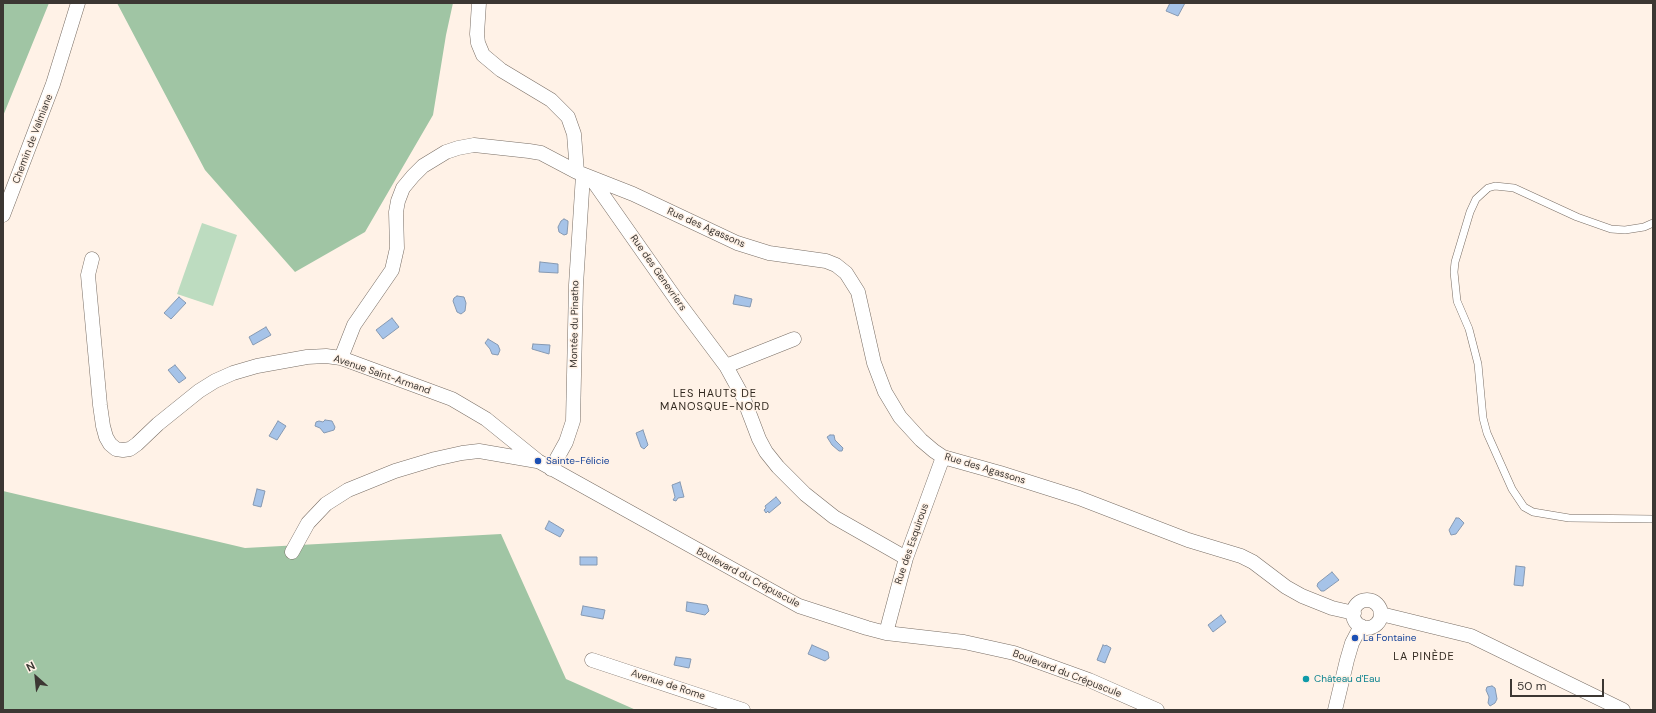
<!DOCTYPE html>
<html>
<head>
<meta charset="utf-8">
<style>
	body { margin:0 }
	#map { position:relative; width:1656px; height:713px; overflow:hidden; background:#fff2e7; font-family:"DM Sans",sans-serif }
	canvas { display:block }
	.frame { position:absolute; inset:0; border:4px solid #3c3733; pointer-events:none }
	.north { position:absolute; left:16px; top:657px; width:40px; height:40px; -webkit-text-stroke:3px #fff2e7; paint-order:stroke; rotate:333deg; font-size:11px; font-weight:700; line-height:16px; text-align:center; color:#3c3733 }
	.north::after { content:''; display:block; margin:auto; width:14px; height:18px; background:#3c3733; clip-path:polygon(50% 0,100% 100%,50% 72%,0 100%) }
	.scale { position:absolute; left:1510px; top:679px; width:94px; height:18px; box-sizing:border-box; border:2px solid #3c3733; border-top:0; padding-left:5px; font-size:12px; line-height:14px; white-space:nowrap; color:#3c3733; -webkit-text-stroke:3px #fff2e7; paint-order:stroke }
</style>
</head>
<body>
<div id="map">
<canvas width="1656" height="713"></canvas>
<div class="frame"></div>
<div class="north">N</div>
<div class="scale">50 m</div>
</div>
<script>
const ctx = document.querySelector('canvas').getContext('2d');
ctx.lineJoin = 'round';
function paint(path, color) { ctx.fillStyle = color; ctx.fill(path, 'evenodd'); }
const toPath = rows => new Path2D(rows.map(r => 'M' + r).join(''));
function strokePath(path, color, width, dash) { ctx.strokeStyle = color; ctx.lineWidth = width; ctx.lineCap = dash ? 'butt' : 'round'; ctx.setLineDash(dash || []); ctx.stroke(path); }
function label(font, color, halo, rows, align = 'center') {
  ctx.font = font + ' "DM Sans",sans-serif'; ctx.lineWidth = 3; ctx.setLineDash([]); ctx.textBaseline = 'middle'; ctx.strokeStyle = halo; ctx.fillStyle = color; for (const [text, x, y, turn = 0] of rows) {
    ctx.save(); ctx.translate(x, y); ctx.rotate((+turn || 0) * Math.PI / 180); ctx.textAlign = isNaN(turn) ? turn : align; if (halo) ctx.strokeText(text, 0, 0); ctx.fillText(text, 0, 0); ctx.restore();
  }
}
const green = toPath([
	[202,223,237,235,213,306,177,294]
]);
const forest = toPath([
	[3,3,49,3,3,116],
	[117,3,453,3,446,35,433,115,365,232,295,272,205,170],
	[3,491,245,548,501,534,566,679,636,710,3,710]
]);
const water = toPath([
	[1170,3,1185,3,1178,16,1166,11,1170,3],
	[564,219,568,221,568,223,567,234,564,235,559,232,558,227,561,221,564,219],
	[540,262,558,264,558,273,539,272,540,262],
	[735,295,752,299,750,307,733,304,735,295],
	[457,296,464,297,466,303,465,311,461,314,457,312,453,301,454,298,457,296],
	[179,297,186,303,171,319,164,313,179,297],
	[392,318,399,327,383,339,376,330,392,318],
	[266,327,271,335,253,345,249,337,266,327],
	[488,339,498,345,500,350,498,355,492,354,490,349,485,343,488,339],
	[533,344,550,345,549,354,532,349,533,344],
	[175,365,186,378,179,383,168,370,175,365],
	[325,420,332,421,335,427,334,430,324,433,320,428,315,426,316,422,319,421,323,422,325,420],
	[278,421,286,426,277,440,269,436,278,421],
	[643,430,648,445,644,449,641,447,636,433,643,430],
	[830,435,834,435,835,440,843,448,842,451,839,451,832,445,827,437,830,435],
	[680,482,684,497,678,498,676,501,673,500,675,497,672,485,680,482],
	[257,489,265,491,261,507,253,505,257,489],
	[776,497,781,503,769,513,768,511,766,513,764,510,766,508,765,506,776,497],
	[1456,518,1459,518,1464,523,1456,534,1451,535,1449,530,1456,518],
	[549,521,564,530,560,537,545,529,549,521],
	[580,557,597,557,597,565,580,565,580,557],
	[1516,566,1525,567,1523,586,1514,585,1516,566],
	[1332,572,1339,580,1324,591,1321,591,1317,586,1318,583,1332,572],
	[687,602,707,605,709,611,705,615,686,611,687,602],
	[583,606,605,610,603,619,581,615,583,606],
	[1221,615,1226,622,1213,632,1208,625,1221,615],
	[812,645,828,652,829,658,825,661,808,654,812,645],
	[1103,645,1105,646,1106,645,1111,648,1105,663,1097,660,1103,645],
	[676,657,691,659,689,668,674,665,676,657],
	[1492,686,1495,688,1497,699,1495,703,1490,706,1488,703,1489,697,1486,690,1487,687,1492,686]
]);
const service = toPath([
	[1653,223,1644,227,1625,230,1611,229,1577,217,1514,188,1495,186,1488,188,1476,199,1470,212,1455,262,1454,272,1457,301,1469,329,1478,364,1483,418,1487,433,1512,489,1524,507,1533,512,1569,518,1653,519]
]);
const minor = toPath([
	[479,3,477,34,478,43,483,55,501,70,551,100,568,117,574,134,577,172,633,194,737,243,769,253,826,261,836,265,846,273,858,292,874,363,885,392,900,417,921,440,934,451,943,457,1000,473,1079,498,1188,540,1241,556,1253,562,1286,587,1302,596,1332,608,1354,613],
	[591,178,678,302,726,366,743,397,759,439,766,452,778,467,805,494,834,517,906,558],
	[3,215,53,84,78,3],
	[92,259,88,275,100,405,103,426,106,437,110,444,116,449,123,450,130,449,137,444,158,424,199,391,215,381,233,373,257,366,307,357,326,356,341,358,452,399,486,419,538,461,799,606,867,628,886,633,964,642,1014,653,1089,680,1157,710],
	[341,358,354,325,392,270,397,248,396,212,398,201,403,188,413,176,423,166,446,152,458,148,474,145,529,151,541,153,577,172],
	[726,366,794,339],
	[551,469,566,442,573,421,576,285,583,175],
	[292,552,308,523,326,504,348,490,395,471,435,459,462,453,479,451,537,461],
	'1353 614a14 14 0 1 1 28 0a14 14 0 1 1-28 0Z',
	[1381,614,1471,636,1623,710],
	[886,633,906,558,943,457],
	[592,660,743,710],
	[1335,710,1347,660,1352,643,1361,626]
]);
const markers = [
	[538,461,4,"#1a4fb4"],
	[1355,638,4,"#1a4fb4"],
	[1306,679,4,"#0f9aa8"]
];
const streetNames = [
	["Chemin de Valmiane",33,139,-69],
	["Rue des Agassons",706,228,24],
	["Rue des Genevriers",658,273,55],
	["Montée du Pinatho",575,324,-89],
	["Avenue Saint-Armand",382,375,19],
	["Rue des Agassons",985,469,17],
	["Rue des Esquirous",912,544,-71],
	["Boulevard du Crépuscule",748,578,28],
	["Boulevard du Crépuscule",1067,674,21],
	["Avenue de Rome",668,685,18]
];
const transitNames = [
	["Sainte-Félicie",546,461],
	["La Fontaine",1363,638]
];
const cultureNames = [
	["Château d'Eau",1314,679]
];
const neighbourhoodNames = [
	["LES HAUTS DE",715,394],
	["MANOSQUE-NORD",715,407],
	["LA PINÈDE",1424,657]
];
paint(green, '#bddcc0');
paint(forest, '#a0c5a4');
paint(water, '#a6c3e8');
strokePath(water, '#8699b2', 1);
strokePath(service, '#796e65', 8);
strokePath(minor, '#796e65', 15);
strokePath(service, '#fff', 7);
strokePath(minor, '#fff', 14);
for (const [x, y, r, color] of markers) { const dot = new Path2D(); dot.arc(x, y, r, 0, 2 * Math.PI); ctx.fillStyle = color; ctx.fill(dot); strokePath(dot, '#fff2e7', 1.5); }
label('10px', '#3c3733', '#fff2e7', streetNames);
label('10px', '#164399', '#fff2e7', transitNames, 'left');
label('10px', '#0d838f', '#fff2e7', cultureNames, 'left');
ctx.letterSpacing = '1px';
label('11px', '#31281f', '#fff2e7', neighbourhoodNames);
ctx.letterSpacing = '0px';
</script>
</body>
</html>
